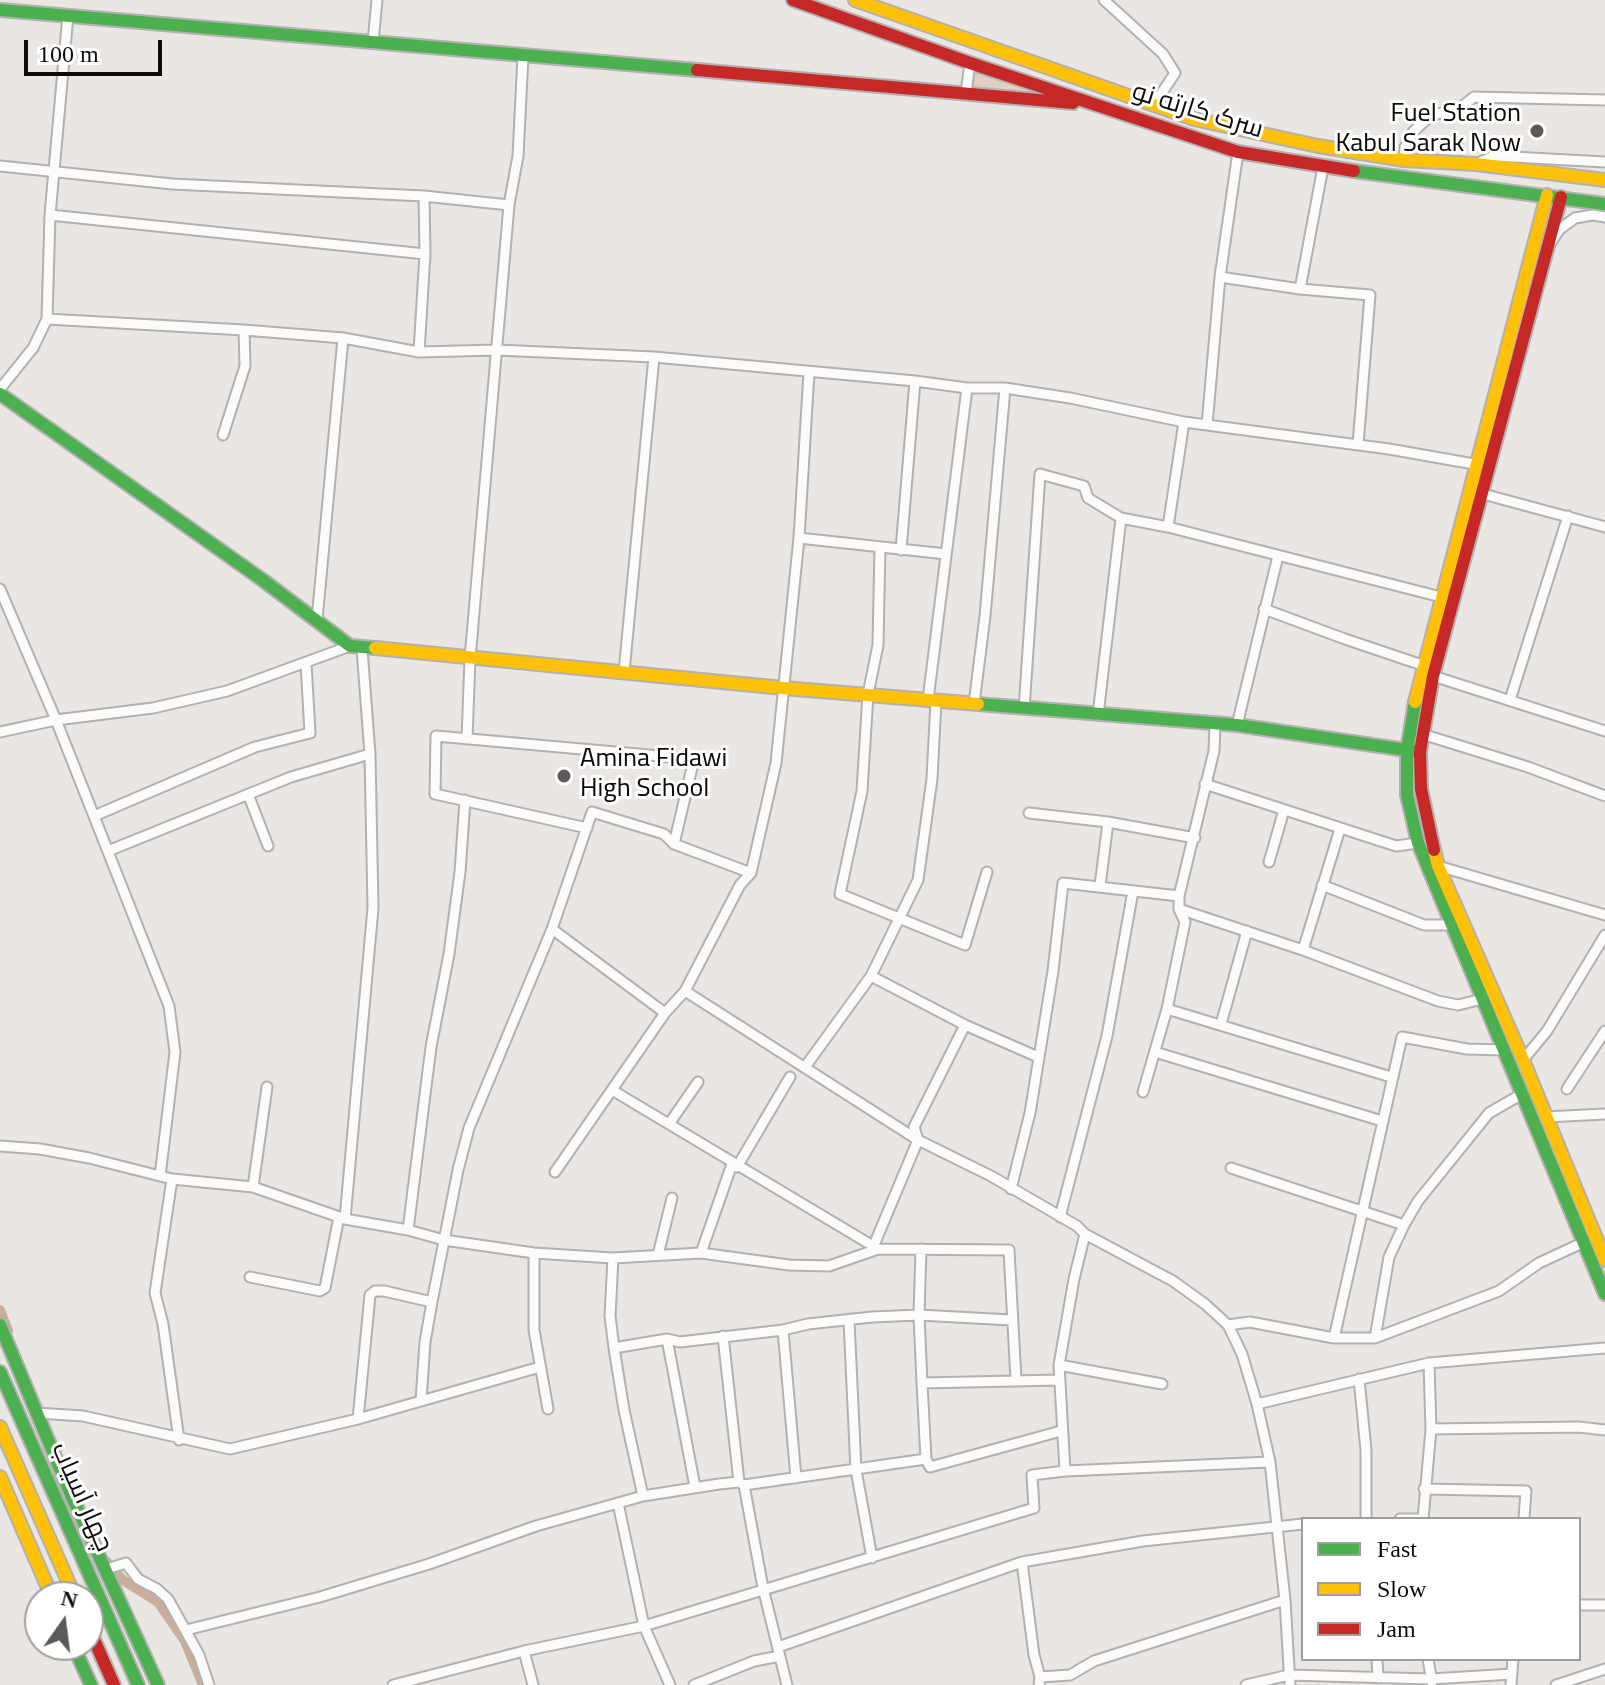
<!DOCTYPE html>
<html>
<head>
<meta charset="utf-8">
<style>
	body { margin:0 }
	#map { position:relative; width:1605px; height:1685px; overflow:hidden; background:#e9e6e4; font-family:Georgia,serif }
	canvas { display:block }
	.legend { position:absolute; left:1301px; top:1517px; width:280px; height:144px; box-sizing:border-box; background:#fff; border:2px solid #9f9e9d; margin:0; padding:10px 14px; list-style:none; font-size:24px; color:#0e0c0b }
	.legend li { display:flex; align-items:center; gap:16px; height:40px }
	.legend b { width:40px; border:2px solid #9f9e9d }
	.north { position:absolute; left:24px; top:1581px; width:80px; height:80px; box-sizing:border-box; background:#fff; border:2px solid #9f9e9d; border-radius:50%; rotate:14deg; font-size:22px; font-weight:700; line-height:32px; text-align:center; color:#0e0c0b }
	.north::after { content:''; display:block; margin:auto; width:28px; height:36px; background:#5b5857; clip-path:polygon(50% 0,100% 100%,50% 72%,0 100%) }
	.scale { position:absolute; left:24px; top:40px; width:138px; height:36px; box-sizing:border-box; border:4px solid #0e0c0b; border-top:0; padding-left:10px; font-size:24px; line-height:28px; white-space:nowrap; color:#0e0c0b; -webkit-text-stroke:6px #fff; paint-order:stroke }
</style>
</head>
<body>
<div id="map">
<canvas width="1605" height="1685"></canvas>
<ul class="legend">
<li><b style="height:10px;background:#4caf50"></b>Fast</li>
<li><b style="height:10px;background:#ffc107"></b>Slow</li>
<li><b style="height:10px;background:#c62828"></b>Jam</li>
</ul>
<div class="north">N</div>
<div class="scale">100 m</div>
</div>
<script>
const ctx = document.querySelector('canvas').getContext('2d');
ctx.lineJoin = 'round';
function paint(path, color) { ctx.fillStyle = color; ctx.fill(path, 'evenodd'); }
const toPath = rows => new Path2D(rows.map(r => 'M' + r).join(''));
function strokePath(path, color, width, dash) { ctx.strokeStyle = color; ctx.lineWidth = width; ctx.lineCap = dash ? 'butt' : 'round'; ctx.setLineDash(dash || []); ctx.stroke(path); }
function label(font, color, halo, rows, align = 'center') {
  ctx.font = font + ' Georgia,Cairo,serif'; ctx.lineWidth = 6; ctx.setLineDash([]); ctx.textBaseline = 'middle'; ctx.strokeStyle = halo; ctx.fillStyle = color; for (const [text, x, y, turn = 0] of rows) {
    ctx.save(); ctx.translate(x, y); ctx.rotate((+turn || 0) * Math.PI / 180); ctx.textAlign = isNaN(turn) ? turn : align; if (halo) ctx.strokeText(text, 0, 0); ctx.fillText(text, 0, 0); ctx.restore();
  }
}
const green = toPath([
	[973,72,1025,89,1017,93,972,90]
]);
const canal = toPath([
	[0,1310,8,1331],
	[107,1562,123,1580,158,1602,185,1641,203,1685]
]);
const street = toPath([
	[1104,0,1163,54,1175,73,1153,106],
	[373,42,377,0],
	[966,93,970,63],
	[1404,160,1405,147,1413,132,1430,116,1460,108,1474,97,1605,100],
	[1482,161,1495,156,1605,162],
	[0,166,172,184,424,196,509,205],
	[1323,167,1300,289,1370,295,1358,445],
	[50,215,425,254],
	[1551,242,1560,229,1575,218,1593,215,1605,217],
	[1220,277,1300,289],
	[47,319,244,330,343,338,419,352,497,350,654,357,915,381,967,388,1005,388,1070,398,1184,422,1389,449,1474,464],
	[419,352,425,254,424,196],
	[0,389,33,348,47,319,50,215,68,15],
	[1207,425,1220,277,1238,152],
	[223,435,245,366,244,330],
	[1483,494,1605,527],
	[1168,527,1184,422],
	[799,538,946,554],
	[880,547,878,645,868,694,862,791,840,894,965,945,987,872],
	[901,550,915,381],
	[0,589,56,720,169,1006,175,1052,160,1176],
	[1264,609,1345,639,1422,665],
	[317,620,343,338],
	[624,672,654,357],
	[1433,676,1605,731],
	[928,700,967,388],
	[1510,700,1568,516],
	[974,704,985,616,1005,388],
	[1024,709,1040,474,1084,486,1088,498,1121,518,1168,527,1441,597],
	[1098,715,1121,518],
	[1237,725,1278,556],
	[0,732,56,720,153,708,227,691,350,646],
	[1422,734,1528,767,1605,796],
	[467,739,470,659,509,205,518,156,523,56],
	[1205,784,1396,846,1418,843],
	[248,794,268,846],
	[1029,813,1108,822,1195,838],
	[94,816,255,747,310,733,306,663],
	[587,828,435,794,436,736,694,759,674,844],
	[108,851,291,777,370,754],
	[1269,862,1284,810],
	[1438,866,1605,915],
	[1322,885,1424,925,1451,925],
	[1100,886,1108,822],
	[1179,909,1303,950,1438,1001,1458,1005,1482,999],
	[552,929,665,1013],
	[1303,950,1340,829],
	[871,976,965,1025,1038,1057],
	[685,991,918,1140,991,1176,1077,1226,1085,1234,1173,1281,1205,1304,1228,1325,1242,1354,1257,1404,1270,1462,1285,1600,1290,1685],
	[1167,1009,1391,1077],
	[1221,1024,1247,931],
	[1155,1052,1382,1121],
	[1523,1060,1547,1031,1605,935],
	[805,1067,871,976,918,880,932,779,936,701],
	[1567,1089,1605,1031],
	[612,1090,878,1249],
	[1143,1092,1167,1009,1185,922,1179,909,1179,896,1214,751,1215,723],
	[1545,1117,1605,1114],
	[669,1124,698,1082],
	[0,1146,40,1149,89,1158,172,1179,253,1187,345,1219,408,1230,444,1240,534,1253,613,1258,701,1253,789,1265,829,1266,878,1249,1009,1250,1016,1380],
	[737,1167,790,1077],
	[1231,1168,1404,1225],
	[555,1172,665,1013,685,991,740,885,751,873,776,763,799,538,809,372],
	[172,1179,155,1293,163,1324,179,1440],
	[253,1187,267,1087],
	[1011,1189,1030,1113,1053,971,1063,883,1179,896],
	[1060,1217,1107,1036,1133,891],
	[345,1219,373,908,370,754,362,649],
	[408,1230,431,1047,449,954,460,872,465,800],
	[874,1245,918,1140,914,1127,965,1025],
	[921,1249,919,1315,922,1383,926,1459,930,1467,1061,1431],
	[534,1253,534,1330,548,1409],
	[701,1253,732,1164],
	[658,1255,672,1198],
	[613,1258,610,1316,614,1348,624,1410,643,1496],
	[250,1277,320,1291,325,1288,339,1217],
	[849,1321,856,1470,872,1558],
	[1228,1325,1250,1322,1334,1338,1375,1338,1499,1291,1539,1263,1582,1243],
	[783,1330,796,1478],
	[723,1336,739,1482],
	[1334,1338,1402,1037,1467,1049,1504,1050],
	[1375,1338,1389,1257,1404,1225,1418,1201,1489,1113,1522,1094],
	[667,1339,695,1487],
	[614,1348,667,1339,680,1342,783,1330,808,1324,872,1317,919,1315,1011,1320],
	[1059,1365,1162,1384],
	[1359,1379,1366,1450,1366,1519],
	[922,1383,1059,1380],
	[421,1401,425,1342,432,1302,458,1170,469,1128,552,929,592,812,664,834,674,844,751,873],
	[1257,1404,1429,1363,1605,1348],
	[37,1413,83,1416,230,1449,358,1419,540,1367],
	[358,1419,370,1295,375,1291,384,1291,432,1302],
	[1431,1429,1579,1427,1605,1430],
	[1065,1471,1059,1365,1074,1279,1085,1234],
	[744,1485,763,1588,787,1685],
	[1424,1489,1526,1491,1524,1519],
	[618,1503,644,1626,670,1685],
	[1400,1519,1423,1519],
	[1423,1519,1431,1429,1429,1363],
	[1022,1562,1034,1655,1040,1677,1039,1685],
	[107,1569,126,1563,138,1579,157,1589,168,1599,199,1655,209,1685],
	[1579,1605,1605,1605],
	[186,1630,320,1597,429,1564,536,1526,643,1496,719,1484,739,1482,744,1485,926,1459],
	[778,1647,1022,1562,1143,1541,1303,1524],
	[524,1651,533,1685],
	[1377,1659,1378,1678],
	[1428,1659,1432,1682],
	[1040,1677,1070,1675,1094,1661,1285,1600],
	[393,1685,524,1651,644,1626,1034,1508,1032,1475,1065,1471,1270,1462],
	[694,1685,754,1661,780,1656],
	[1246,1685,1289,1675,1431,1679,1512,1674],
	[1511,1685,1513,1659],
	[1556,1685,1605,1669]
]);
const fast = toPath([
	[0,10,697,70],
	[1354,171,1605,204],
	[0,394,264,581,350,646,375,648],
	[1415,702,1407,751,1407,795,1418,843,1605,1294],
	[978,704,1237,725,1420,752],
	[0,1325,72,1497,158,1685],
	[0,1372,138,1685],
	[73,1645,91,1685]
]);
const slow = toPath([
	[855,0,1194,119,1318,146,1404,160,1476,164,1605,180],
	[375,648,783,688,978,704],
	[1415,702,1547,195],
	[1434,850,1438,866,1523,1060,1605,1260],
	[0,1427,75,1597],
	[0,1477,52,1597]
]);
const jam = toPath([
	[793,0,970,63,1238,152,1354,171],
	[697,70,1073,103],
	[1434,850,1421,789,1420,752,1433,676,1561,197],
	[88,1626,114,1685]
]);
const markers = [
	[1537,131,8,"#5b5857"],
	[564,776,8,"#5b5857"]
];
const streetNames = [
	["سرک کارته نو",1197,113,17],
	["چهار آسیاب",80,1498,66]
];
const poiNames = [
	["Fuel Station",1521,116],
	["Kabul Sarak Now",1521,146],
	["Amina Fidawi",580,761,"left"],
	["High School",580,791,"left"]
];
paint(green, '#e1cfc2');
strokePath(canal, '#c9ae9b', 10);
strokePath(street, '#b3b1b0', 13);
strokePath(fast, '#b3b1b0', 16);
strokePath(slow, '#b3b1b0', 16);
strokePath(jam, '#b3b1b0', 16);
strokePath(street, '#fcfbfb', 9);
strokePath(fast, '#4caf50', 12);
strokePath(slow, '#ffc107', 12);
strokePath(jam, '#c62828', 12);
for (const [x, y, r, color] of markers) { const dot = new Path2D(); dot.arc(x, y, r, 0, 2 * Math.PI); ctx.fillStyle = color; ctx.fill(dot); strokePath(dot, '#fff', 3); }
label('26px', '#0e0c0b', '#fff', streetNames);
label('26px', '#0e0c0b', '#fff', poiNames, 'right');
</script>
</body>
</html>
